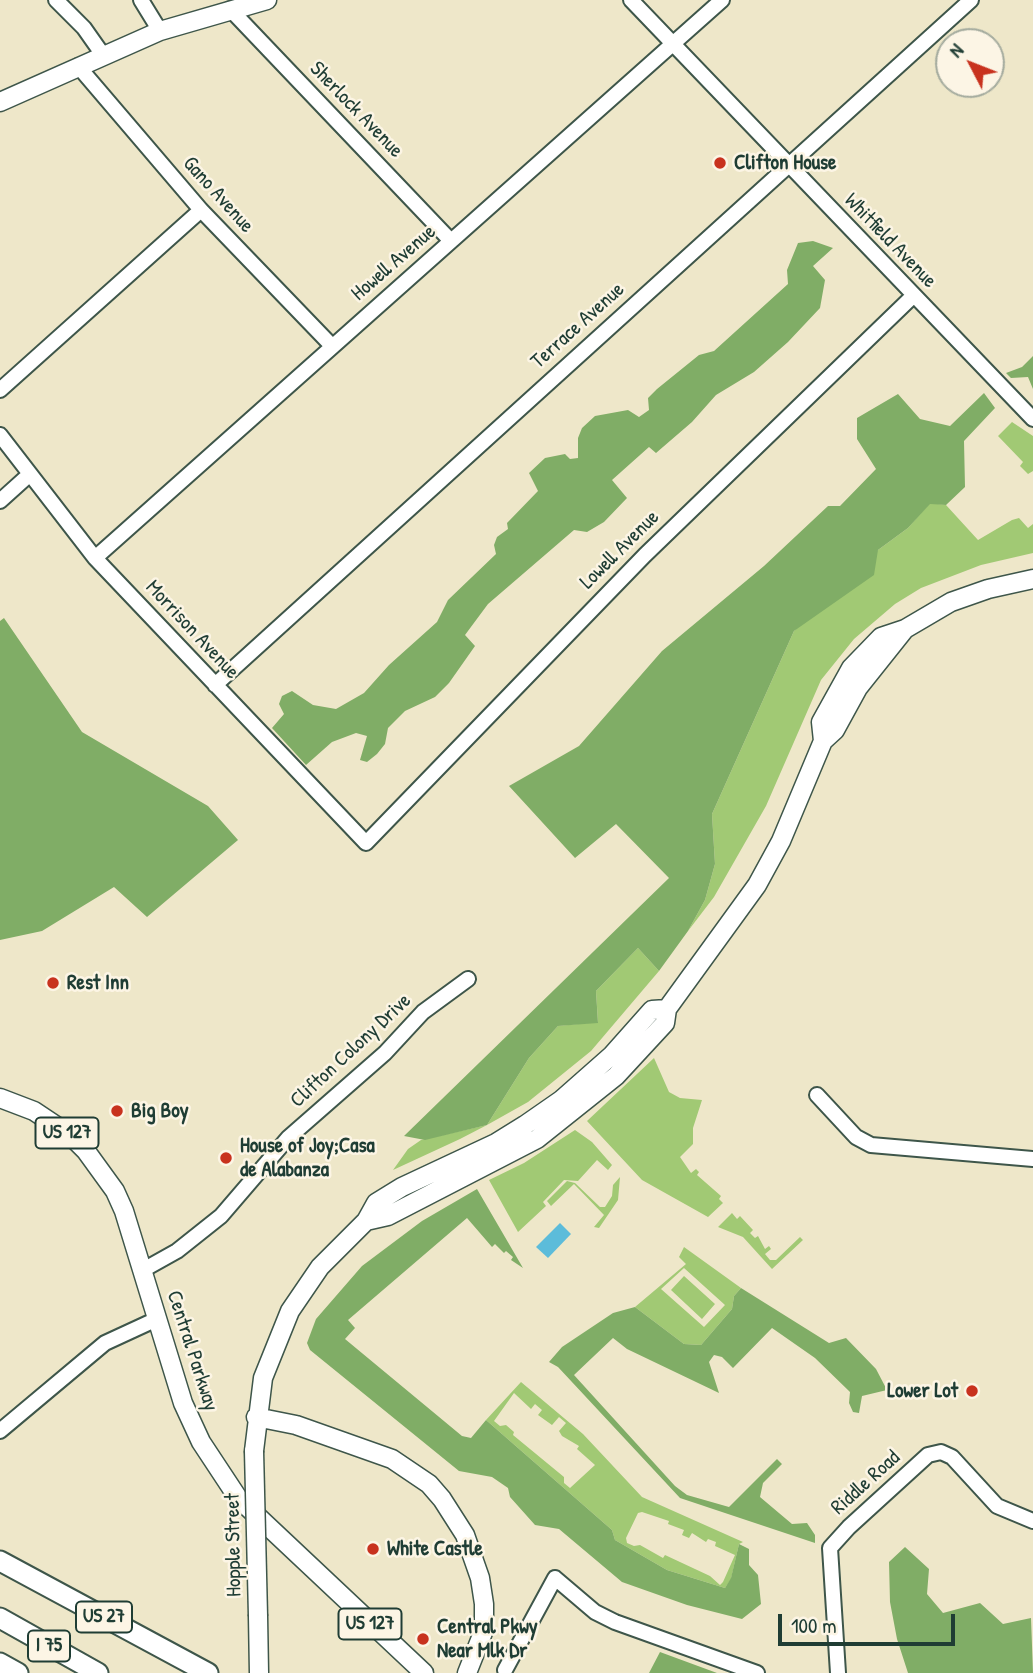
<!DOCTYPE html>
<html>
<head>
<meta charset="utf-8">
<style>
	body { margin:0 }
	#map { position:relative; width:1033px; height:1673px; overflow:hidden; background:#eee7c9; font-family:"Patrick Hand",sans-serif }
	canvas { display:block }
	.north { position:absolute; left:935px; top:28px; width:70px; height:70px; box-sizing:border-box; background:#fcf5e5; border:2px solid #a4ab9e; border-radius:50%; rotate:312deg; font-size:19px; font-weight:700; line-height:28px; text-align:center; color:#1f3d34 }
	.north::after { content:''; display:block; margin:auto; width:24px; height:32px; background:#c8321e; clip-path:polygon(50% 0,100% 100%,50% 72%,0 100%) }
	.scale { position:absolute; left:778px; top:1614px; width:177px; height:32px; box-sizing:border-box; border:4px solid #1f3d34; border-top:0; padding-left:9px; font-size:21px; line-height:24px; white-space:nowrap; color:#1f3d34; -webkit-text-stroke:5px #fcf5e5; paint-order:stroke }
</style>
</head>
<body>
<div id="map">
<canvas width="1033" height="1673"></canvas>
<div class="north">N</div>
<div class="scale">100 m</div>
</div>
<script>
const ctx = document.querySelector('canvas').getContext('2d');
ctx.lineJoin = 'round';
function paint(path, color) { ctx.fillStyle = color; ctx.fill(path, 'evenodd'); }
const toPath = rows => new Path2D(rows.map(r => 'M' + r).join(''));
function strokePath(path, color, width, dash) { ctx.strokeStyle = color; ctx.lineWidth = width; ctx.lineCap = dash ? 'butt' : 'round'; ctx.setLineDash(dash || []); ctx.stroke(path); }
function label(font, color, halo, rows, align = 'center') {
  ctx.font = font + ' "Patrick Hand",sans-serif'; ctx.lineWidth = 5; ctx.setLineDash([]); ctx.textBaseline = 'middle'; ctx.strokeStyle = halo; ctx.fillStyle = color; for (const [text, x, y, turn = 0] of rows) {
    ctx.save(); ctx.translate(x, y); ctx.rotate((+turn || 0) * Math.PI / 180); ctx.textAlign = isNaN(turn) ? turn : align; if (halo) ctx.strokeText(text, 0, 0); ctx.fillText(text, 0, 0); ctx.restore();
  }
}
const green = toPath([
	[1012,422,1033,436,1033,471,1028,474,1020,466,1023,462,998,436],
	[930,503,946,505,978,540,1012,520,1019,518,1028,528,1033,524,1033,553,981,565,921,588,895,604,854,639,821,680,766,806,714,897,688,931,705,900,715,864,712,814,794,631,878,550,908,528],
	[638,948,659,971,591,1051,528,1102,487,1125,460,1139,393,1170,408,1149,421,1140,487,1125,529,1058,558,1026,598,1022,596,991],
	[654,1058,669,1092,680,1098,702,1100,693,1128,693,1144,680,1157,691,1173,696,1169,699,1172,697,1175,721,1196,719,1199,723,1203,708,1217,642,1180,587,1121],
	[575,1130,592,1142,612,1165,608,1170,597,1160,578,1181,564,1180,543,1202,546,1206,518,1232,489,1180,524,1163],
	[620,1177,618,1200,599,1228,594,1227,604,1215,574,1184,551,1206,547,1201,567,1181,575,1183,600,1207,605,1207,612,1196,613,1185],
	[732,1213,737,1219,740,1216,753,1230,750,1233,755,1238,758,1236,765,1249,769,1246,771,1249,765,1254,770,1260,776,1260,800,1237,803,1240,772,1269,743,1237,718,1227],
	[684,1247,741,1288,734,1296,732,1309,701,1345,684,1344,635,1307,686,1264,679,1257],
	[684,1268,725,1305,704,1327,661,1289],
	[684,1276,715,1304,702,1319,671,1290],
	[521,1382,583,1434,642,1497,743,1542,739,1544,731,1579,725,1588,667,1570,615,1540,612,1530,486,1420],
	[514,1393,531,1409,535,1404,542,1410,538,1415,552,1425,559,1417,566,1423,559,1431,562,1436,579,1446,577,1449,595,1465,570,1488,564,1483,564,1477,513,1435,514,1432,506,1425,500,1426,494,1421],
	[642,1512,669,1521,668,1524,684,1530,682,1535,689,1538,692,1533,706,1542,708,1539,716,1542,715,1546,735,1555,723,1582,720,1585,710,1576,665,1555,663,1558,640,1545,634,1546,627,1543,626,1538,638,1513]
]);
const forest = toPath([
	[813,241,833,248,813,266,825,280,820,308,788,342,754,372,716,395,692,422,656,453,649,447,612,480,627,498,604,522,587,532,574,530,488,604,465,635,475,646,449,683,435,697,405,711,388,728,385,744,377,754,367,762,360,760,367,736,356,733,332,742,306,765,272,728,284,714,279,704,282,696,292,691,313,705,336,709,364,693,389,665,437,622,448,600,496,554,494,545,497,537,508,529,507,523,538,491,529,473,545,458,565,454,570,459,578,458,578,438,582,428,595,416,628,410,639,417,649,410,648,398,657,389,699,355,714,351,788,284,787,270,798,243],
	[1033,356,1033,389,1028,377,1011,378,1006,373,1022,367],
	[984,393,995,408,964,441,965,487,946,505,930,504,908,528,878,550,874,575,794,631,712,814,715,864,705,900,688,931,659,971,638,948,596,991,598,1023,558,1026,529,1058,487,1125,425,1140,404,1136,669,878,616,824,575,858,509,786,579,746,662,651,764,566,828,506,840,506,876,469,857,439,857,418,898,394,920,419,950,426],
	[4,618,82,732,208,806,238,840,147,917,114,887,42,931,0,940,0,621],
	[477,1189,523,1268,511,1260,513,1257,506,1251,504,1253,495,1244,492,1247,467,1218,348,1320,355,1328,345,1339,462,1436,471,1438,486,1420,612,1530,615,1540,667,1570,725,1588,731,1578,739,1544,749,1549,749,1565,758,1575,761,1604,742,1619,687,1605,622,1582,559,1529,535,1525,510,1497,508,1488,492,1477,459,1471,310,1350,307,1343,316,1319,362,1266,422,1221],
	[741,1288,829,1343,846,1338,876,1369,887,1390,862,1396,859,1413,853,1412,849,1403,850,1392,815,1358,772,1328,733,1368,722,1357,714,1355,709,1362,719,1393,627,1349,613,1338,574,1375,675,1486,687,1495,729,1507,777,1459,782,1464,763,1483,760,1497,792,1524,807,1523,815,1535,815,1543,680,1498,558,1367,549,1362,562,1347,613,1313,635,1307,684,1344,701,1345,732,1309,734,1296],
	[905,1547,929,1569,927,1594,943,1613,980,1603,1003,1624,1031,1618,1033,1673,908,1673,897,1639,890,1602,889,1562],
	[660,1652,717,1673,649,1673]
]);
const water = toPath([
	[560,1223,571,1234,548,1258,536,1247]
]);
const minor = toPath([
	[56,0,84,28,103,55],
	[141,0,160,31],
	[631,0,1033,419],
	[230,9,451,241],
	[78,66,201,210,332,346],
	[0,390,201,210],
	[0,435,95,558,366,843,645,555,913,296],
	[0,501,30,474],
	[95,558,722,0],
	[215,685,971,0],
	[817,1095,856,1137,871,1145,1033,1159],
	[143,1270,177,1251,221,1216,288,1138,385,1053,423,1012,468,979],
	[0,1431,105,1343,157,1319],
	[505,1670,555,1578,595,1612,615,1622,757,1673],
	[838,1673,830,1548,849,1527,928,1455,941,1452,952,1457,997,1506,1033,1521]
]);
const major = toPath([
	[0,102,160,31,267,0],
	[823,741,821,722,851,668,881,637,905,629],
	[0,1098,34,1111,70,1135,86,1151,115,1191,124,1211,183,1403,201,1442,238,1498,424,1673],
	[366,1221,388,1216,537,1139,616,1076,665,1023,667,1009,757,885,781,841,823,741,835,730,858,688,905,629,951,602,988,589,1033,579],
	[256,1417,296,1425,392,1459,429,1484,442,1499,465,1535,480,1578,484,1604,484,1630,467,1673],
	[254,1451,263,1378,290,1311,320,1267,366,1221,376,1203,402,1187,496,1143,525,1125,561,1100,612,1055,652,1010,667,1009],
	[258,1616,259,1673]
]);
const highway = toPath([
	[0,1561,208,1673],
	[0,1618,98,1673],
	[0,1663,18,1673]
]);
const majorBridge = toPath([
	[254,1451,258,1616]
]);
const markers = [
	[720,163,7,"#c8321e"],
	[53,983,7,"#c8321e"],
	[117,1111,7,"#c8321e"],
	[226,1158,7,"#c8321e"],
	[972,1391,7,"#c8321e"],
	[373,1549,7,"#c8321e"],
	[423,1639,7,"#c8321e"]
];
const shields = [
	[67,1133,63],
	[104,1617,56],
	[370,1624,63],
	[49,1646,42]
];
const shieldNames = [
	["US 127",67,1133],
	["US 27",104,1617],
	["US 127",370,1624],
	["I 75",49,1646]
];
const streetNames = [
	["Sherlock Avenue",356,110,46],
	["Gano Avenue",218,195,48],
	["Whitfield Avenue",890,241,46],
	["Howell Avenue",394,263,-41],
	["Terrace Avenue",578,326,-42],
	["Lowell Avenue",620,550,-45],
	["Morrison Avenue",192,630,47],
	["Clifton Colony Drive",351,1051,-43],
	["Central Parkway",192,1351,72],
	["Riddle Road",866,1483,-42],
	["Hopple Street",234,1545,-91]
];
const poiNames = [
	["Clifton House",734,163],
	["Rest Inn",67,983],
	["Big Boy",131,1111],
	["House of Joy;Casa",240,1146],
	["de Alabanza",240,1170],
	["Lower Lot",958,1391,"right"],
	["White Castle",387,1549],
	["Central Pkwy",437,1627],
	["Near Mlk Dr",437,1651]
];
paint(green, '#a1c974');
paint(forest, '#80ad66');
paint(water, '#5cbcda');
strokePath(minor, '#3e564a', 18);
strokePath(major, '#3e564a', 21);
strokePath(highway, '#3e564a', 23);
strokePath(minor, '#fff', 14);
strokePath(major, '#fff', 18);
strokePath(highway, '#fff', 19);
strokePath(majorBridge, '#3e564a', 21, []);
strokePath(majorBridge, '#fff', 18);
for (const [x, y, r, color] of markers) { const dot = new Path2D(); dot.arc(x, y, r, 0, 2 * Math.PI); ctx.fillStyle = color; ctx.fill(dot); strokePath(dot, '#fcf5e5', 2.5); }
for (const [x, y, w] of shields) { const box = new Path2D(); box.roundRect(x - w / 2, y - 15.5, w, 31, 5); ctx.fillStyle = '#fcf5e5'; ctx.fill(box); strokePath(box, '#1f3d34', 2); }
label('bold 19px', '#1f3d34', null, shieldNames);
label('21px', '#1f3d34', '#fcf5e5', streetNames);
label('bold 21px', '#1f3d34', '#fcf5e5', poiNames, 'left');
</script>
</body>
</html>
